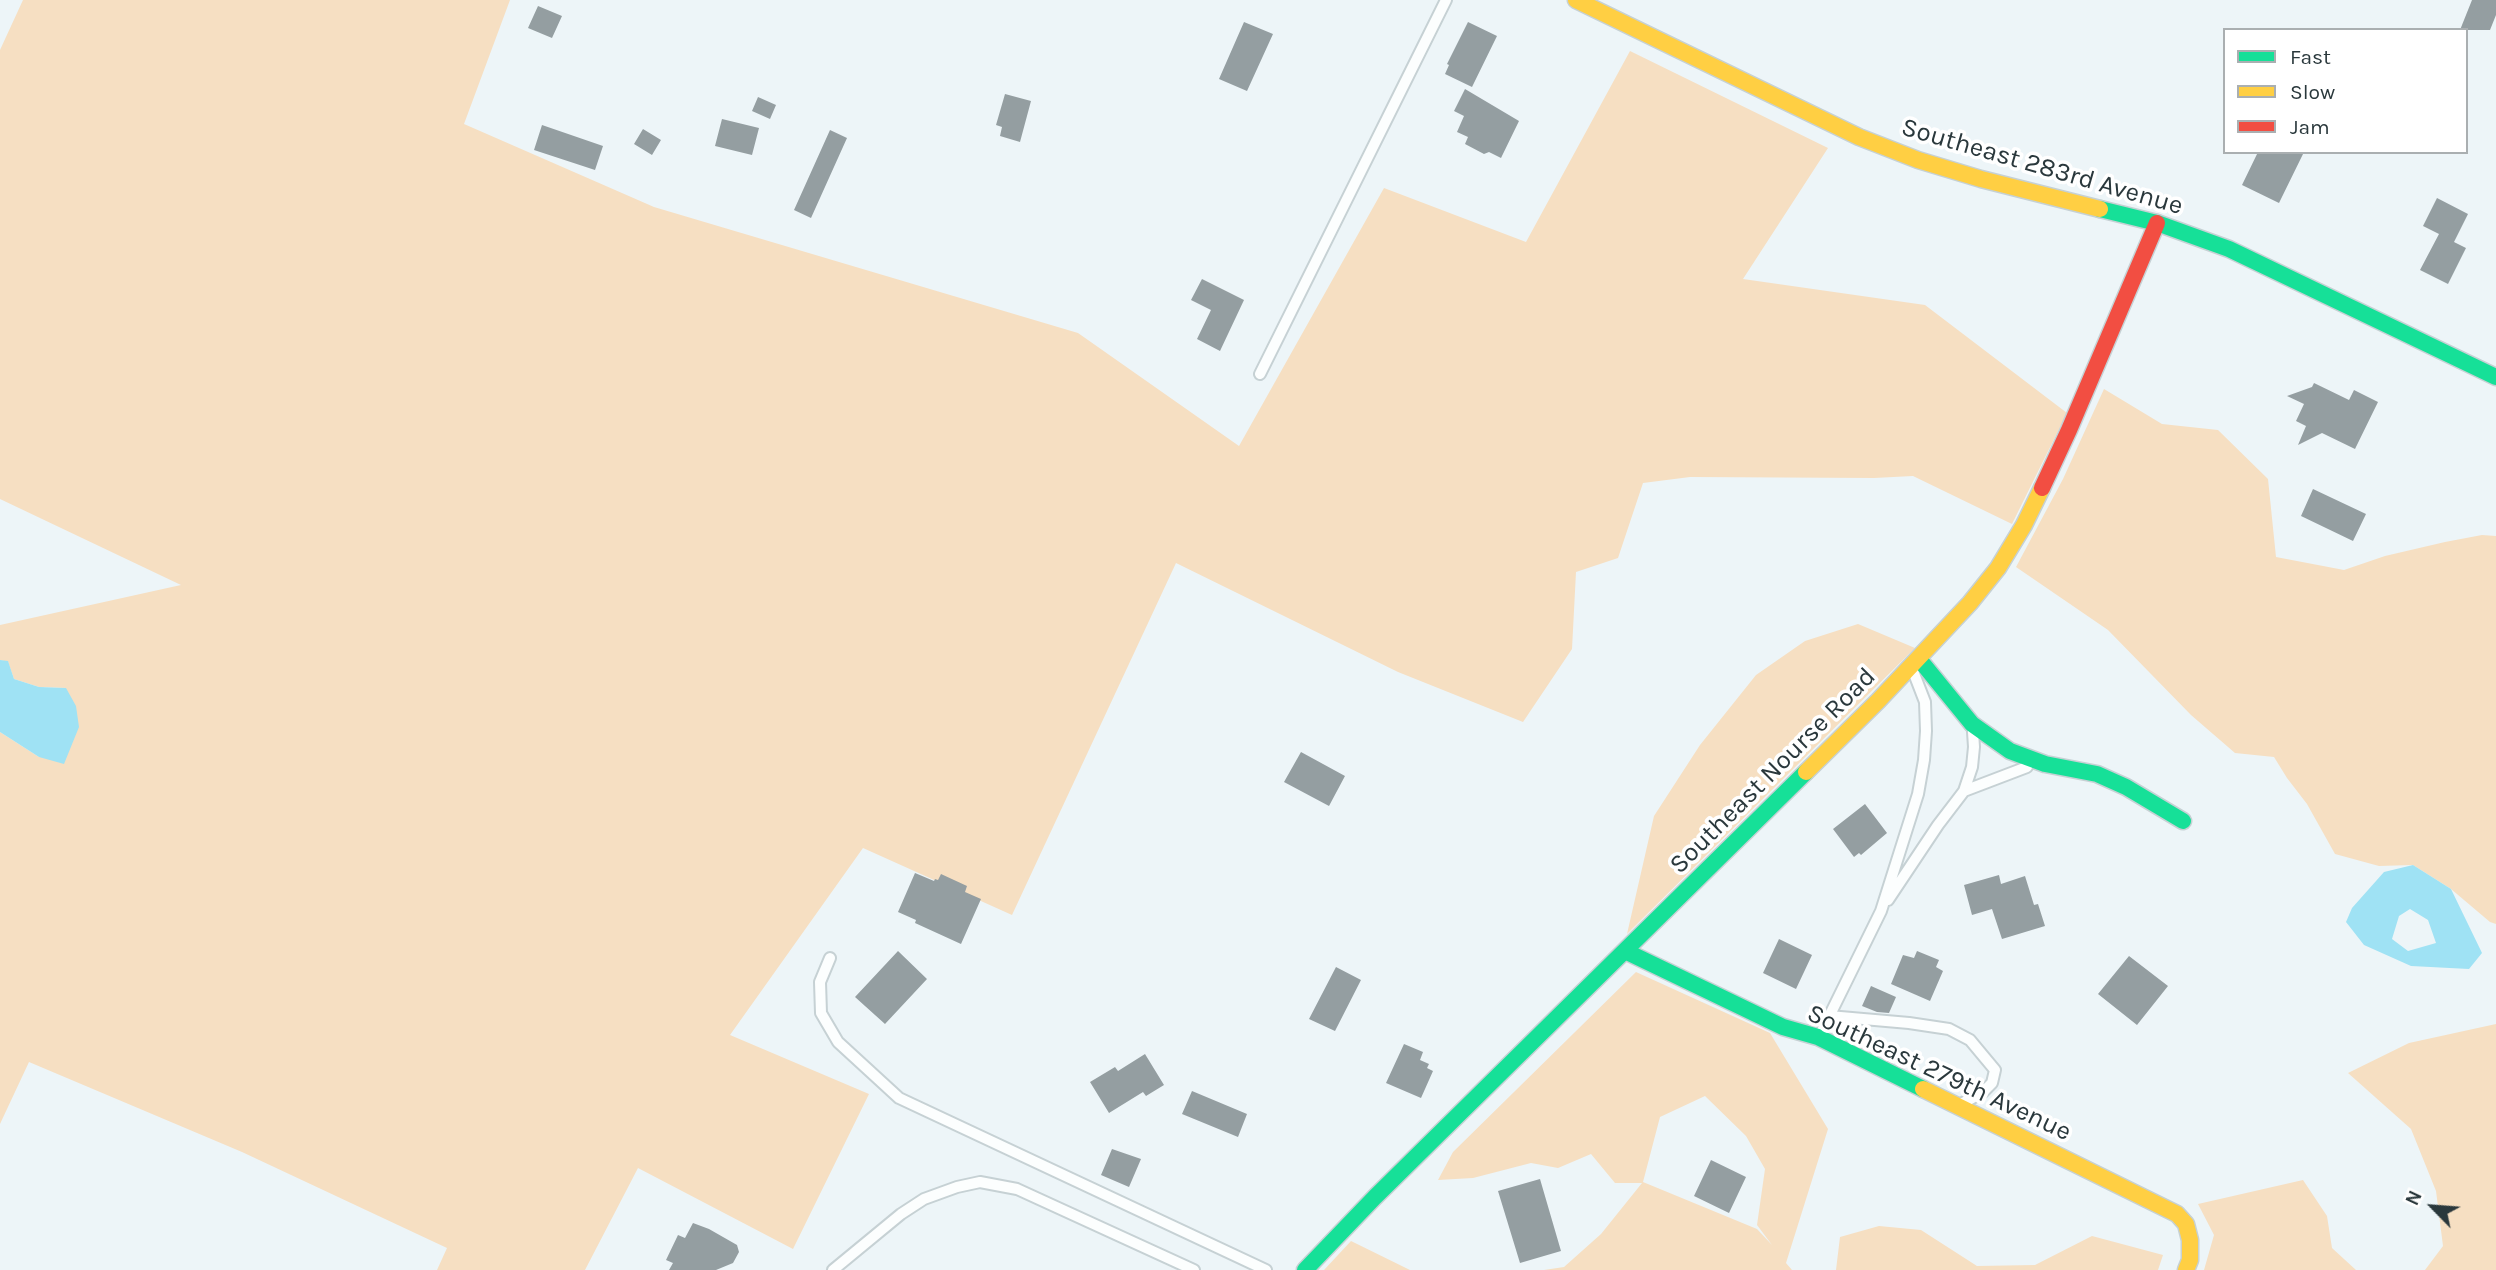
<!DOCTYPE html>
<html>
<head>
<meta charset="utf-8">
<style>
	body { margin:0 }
	#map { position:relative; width:2496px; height:1270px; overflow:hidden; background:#edf5f8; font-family:Karla,sans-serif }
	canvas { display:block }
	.legend { position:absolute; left:2223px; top:28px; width:245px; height:126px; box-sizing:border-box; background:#fff; border:2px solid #aaafb1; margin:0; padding:9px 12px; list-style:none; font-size:21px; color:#2a383c }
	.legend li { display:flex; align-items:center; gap:14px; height:35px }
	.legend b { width:35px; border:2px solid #aaafb1 }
	.north { position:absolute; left:2398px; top:1172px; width:70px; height:70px; -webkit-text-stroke:5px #fff; paint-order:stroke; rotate:295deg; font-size:19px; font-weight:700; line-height:28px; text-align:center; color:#2a383c }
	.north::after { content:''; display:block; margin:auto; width:24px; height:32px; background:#2a383c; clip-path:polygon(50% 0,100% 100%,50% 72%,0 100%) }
</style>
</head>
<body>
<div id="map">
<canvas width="2496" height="1270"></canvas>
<ul class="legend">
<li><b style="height:9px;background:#16e098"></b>Fast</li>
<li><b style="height:9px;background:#ffcf43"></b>Slow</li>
<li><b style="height:9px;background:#f24e42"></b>Jam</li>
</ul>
<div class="north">N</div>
</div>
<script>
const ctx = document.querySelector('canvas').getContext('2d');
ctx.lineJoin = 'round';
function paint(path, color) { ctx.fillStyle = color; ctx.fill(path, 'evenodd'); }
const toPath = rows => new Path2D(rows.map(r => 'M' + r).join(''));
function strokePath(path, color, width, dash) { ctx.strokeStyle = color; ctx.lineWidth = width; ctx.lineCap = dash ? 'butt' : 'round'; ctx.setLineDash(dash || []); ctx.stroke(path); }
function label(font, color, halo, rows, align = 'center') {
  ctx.font = font + ' Karla,sans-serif'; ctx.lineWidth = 7; ctx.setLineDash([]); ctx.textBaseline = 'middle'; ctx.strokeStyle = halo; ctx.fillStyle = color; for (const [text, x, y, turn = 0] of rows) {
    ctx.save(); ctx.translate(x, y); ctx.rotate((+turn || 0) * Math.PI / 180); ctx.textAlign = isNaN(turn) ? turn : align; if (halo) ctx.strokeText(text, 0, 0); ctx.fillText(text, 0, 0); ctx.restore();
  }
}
const green = toPath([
	[23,0,510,0,464,124,654,207,1078,333,1239,446,1384,188,1526,242,1630,51,1828,148,1743,279,1925,305,2067,413,2012,524,1913,476,1874,478,1690,477,1643,483,1618,558,1576,572,1572,649,1523,722,1398,672,1176,563,1012,915,863,848,730,1035,869,1094,793,1249,638,1168,585,1270,437,1270,447,1248,242,1152,29,1062,0,1124,0,732,39,757,66,688,39,687,14,679,8,662,0,660,0,625,181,585,0,499,0,50],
	[2104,389,2162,424,2218,430,2268,479,2276,557,2344,570,2385,556,2445,542,2482,535,2496,536,2496,924,2490,922,2451,889,2413,865,2379,866,2335,854,2307,804,2287,778,2274,757,2235,753,2191,715,2108,630,2016,567,2063,479],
	[1858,624,1915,648,1627,934,1654,816,1700,745,1756,675,1805,641],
	[1636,972,1770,1033,1828,1129,1786,1263,1792,1270,1544,1270,1564,1267,1601,1234,1642,1183,1615,1183,1591,1154,1558,1168,1531,1163,1473,1178,1438,1180,1453,1152],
	[1705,1096,1746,1136,1765,1169,1757,1225,1772,1245,1757,1229,1643,1182,1660,1117],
	[2496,1024,2496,1270,2425,1270,2443,1246,2436,1191,2411,1129,2348,1073,2409,1043],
	[2303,1180,2327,1216,2332,1248,2356,1270,2204,1270,2214,1235,2198,1204],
	[1879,1226,1921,1230,1977,1266,2035,1265,2092,1236,2163,1255,2158,1270,1836,1270,1840,1237],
	[1351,1241,1410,1270,1324,1270]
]);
const water = toPath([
	[0,660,8,661,14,679,39,687,66,688,76,706,79,727,64,764,39,757,0,732],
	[2413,865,2451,889,2482,953,2469,969,2411,966,2364,945,2346,922,2352,908,2384,872],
	[2410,909,2428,920,2436,943,2408,951,2392,939,2399,916]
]);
const building = toPath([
	[2472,0,2496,0,2496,15,2490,30,2460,30],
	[538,6,562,16,552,38,528,28],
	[1244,22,1273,34,1247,91,1219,79],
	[1468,22,1497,36,1472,87,1445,74,1449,65,1447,64],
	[1465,89,1519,121,1501,158,1489,152,1484,154,1465,144,1468,137,1457,132,1464,116,1454,111],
	[1005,94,1031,101,1020,142,1000,136,1002,127,996,125],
	[758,97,776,105,770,119,752,111],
	[722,119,759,128,752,155,715,146],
	[542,125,603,146,595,170,534,150],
	[643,129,661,140,652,155,634,144],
	[830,130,847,138,811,218,794,210],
	[2258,152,2304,152,2279,203,2242,185],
	[2437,198,2468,214,2454,242,2466,248,2448,284,2420,270,2439,234,2423,226],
	[1202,279,1244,300,1220,351,1197,339,1211,310,1191,300],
	[2314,383,2349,400,2354,390,2378,402,2355,449,2322,433,2298,445,2306,426,2296,421,2304,404,2287,396,2312,387],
	[2313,489,2366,514,2353,541,2301,516],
	[1301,752,1345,776,1329,806,1284,782],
	[1865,804,1887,833,1861,855,1859,853,1854,857,1833,829],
	[915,873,934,881,935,879,938,880,941,874,967,886,965,892,981,899,961,944,915,923,916,920,898,912],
	[1999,875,2001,884,2025,876,2034,905,2038,904,2045,926,2002,939,1992,909,1972,915,1964,885],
	[1779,939,1812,955,1796,989,1763,973],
	[898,951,927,979,885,1024,855,997],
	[1917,951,1939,960,1936,967,1943,971,1930,1001,1891,984,1903,955,1914,958],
	[2129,956,2168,986,2137,1025,2098,994],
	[1336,967,1361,980,1335,1031,1309,1019],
	[1871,986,1896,997,1889,1013,1877,1012,1862,1006],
	[1404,1044,1423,1052,1420,1060,1429,1064,1427,1068,1433,1071,1421,1098,1386,1083],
	[1145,1054,1164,1085,1146,1096,1143,1092,1109,1113,1090,1082,1115,1067,1118,1071],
	[1192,1091,1247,1114,1238,1137,1182,1114],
	[1112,1149,1141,1159,1129,1187,1101,1175],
	[1711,1160,1746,1177,1729,1213,1694,1196],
	[1540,1179,1561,1251,1520,1263,1498,1191],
	[693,1223,709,1229,737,1245,739,1252,733,1263,716,1270,669,1270,673,1263,666,1260,678,1235,685,1238]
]);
const lane = toPath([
	[1260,374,1446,0],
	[1964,791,1972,767,1974,747,1973,732],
	[1888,900,1938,825,1964,791,2027,767],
	[830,958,820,982,821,1013,838,1042,899,1098,1266,1270],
	[1829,1016,1909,1023,1949,1029,1970,1040,1995,1070,1992,1083,1983,1092,1963,1103],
	[1820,1035,1881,911,1918,794,1924,760,1926,731,1925,702,1913,671],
	[833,1270,901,1214,924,1199,957,1187,980,1182,1017,1189,1194,1270]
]);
const fast = toPath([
	[2100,209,2157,223,2229,249,2496,377],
	[1919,659,1972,724,2010,751,2045,764,2097,774,2126,787,2183,821],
	[1625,951,1783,1027,1818,1037,1923,1089],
	[1305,1270,1375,1197,1806,772]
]);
const slow = toPath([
	[1576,0,1859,137,1918,160,1981,179,2100,209],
	[1806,772,1878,701,1970,603,1998,568,2024,525,2042,488],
	[1923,1089,2177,1214,2186,1224,2190,1240,2190,1260,2186,1270]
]);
const jam = toPath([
	[2042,488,2069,430,2157,223]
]);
const streetNames = [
	["Southeast 283rd Avenue",2042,167,16],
	["Southeast Nourse Road",1773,771,-45],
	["Southeast 279th Avenue",1939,1073,25]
];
paint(green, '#f6dfc2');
paint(water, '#9fe2f4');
paint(building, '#949ea1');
strokePath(lane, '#c6d1d4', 14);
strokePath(fast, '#c6d1d4', 19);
strokePath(slow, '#c6d1d4', 19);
strokePath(jam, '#c6d1d4', 19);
strokePath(lane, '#fcfefe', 10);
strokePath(fast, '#16e098', 16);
strokePath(slow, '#ffcf43', 16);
strokePath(jam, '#f24e42', 16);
label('26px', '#2a383c', '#fff', streetNames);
</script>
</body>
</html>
